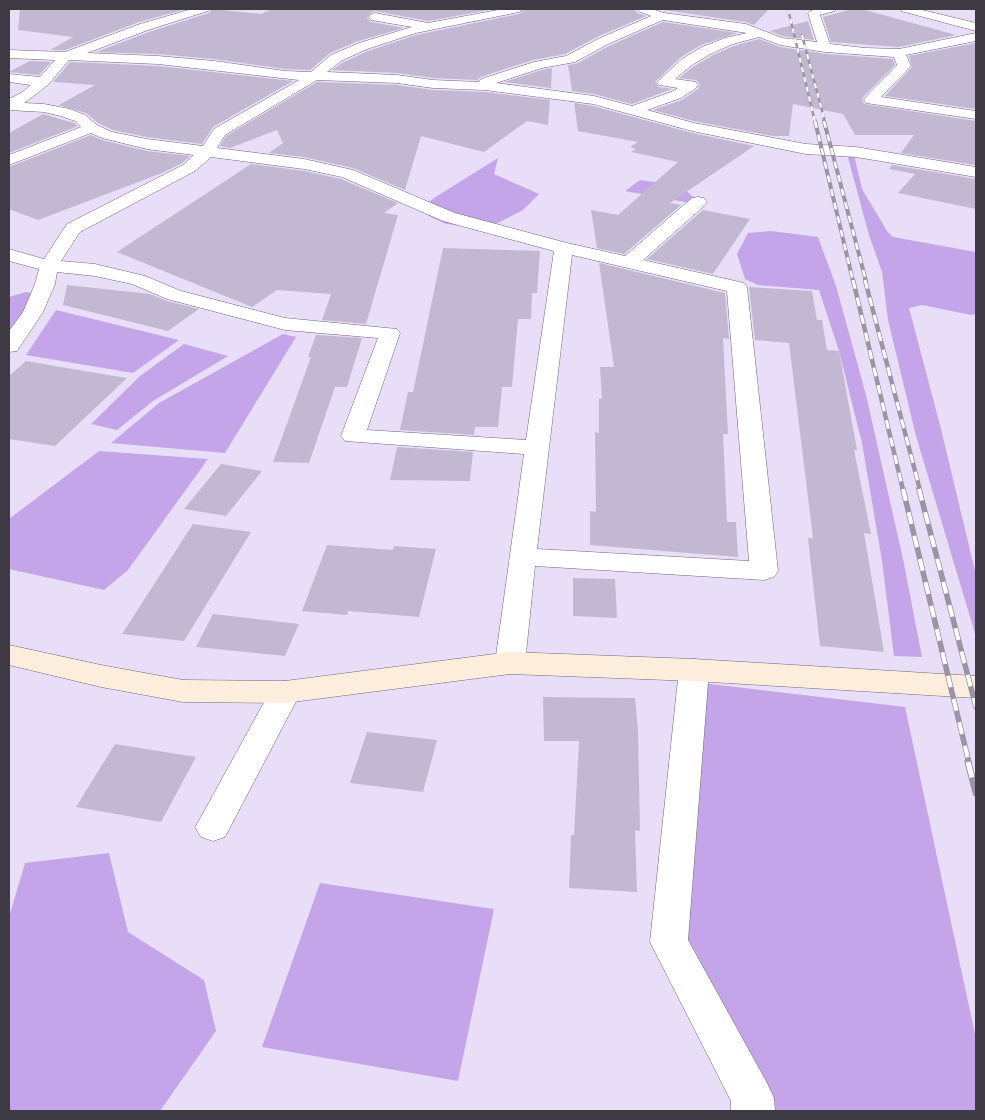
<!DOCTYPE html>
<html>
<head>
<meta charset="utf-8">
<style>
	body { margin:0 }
	#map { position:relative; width:985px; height:1120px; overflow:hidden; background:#e9def8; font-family:Karla,sans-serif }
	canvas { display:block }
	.frame { position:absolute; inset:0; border:10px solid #3e3a44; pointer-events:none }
</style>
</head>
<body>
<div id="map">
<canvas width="985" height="1120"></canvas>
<div class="frame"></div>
</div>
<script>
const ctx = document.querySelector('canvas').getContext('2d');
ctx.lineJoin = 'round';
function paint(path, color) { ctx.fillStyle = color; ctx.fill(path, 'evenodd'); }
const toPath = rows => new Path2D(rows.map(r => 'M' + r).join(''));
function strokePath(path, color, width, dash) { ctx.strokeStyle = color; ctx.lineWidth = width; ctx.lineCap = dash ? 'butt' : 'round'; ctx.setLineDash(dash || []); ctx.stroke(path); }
const green = toPath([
	[847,154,854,155,862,189,887,231,893,237,976,252,976,314,971,315,922,305,909,308,941,429,976,575,976,637,916,436,888,320,882,272,869,235],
	[498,158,494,174,539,194,523,210,488,228,446,224,429,216,423,207,434,198],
	[640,180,682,186,698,202,696,204,625,191],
	[771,231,818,237,836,286,866,395,903,559,922,657,894,656,882,561,862,443,839,351,819,290,758,285,745,279,737,254,748,233],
	[26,292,41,294,16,337,9,343,9,297],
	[56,310,179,340,133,373,26,355],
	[283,334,296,337,225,453,111,443,159,403],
	[184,344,228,356,153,401,117,430,91,424,140,376],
	[99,451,208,459,128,570,104,590,9,569,9,519],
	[693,682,905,707,976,1039,976,1111,753,1111,752,1098,669,942],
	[109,853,128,932,204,980,216,1031,160,1111,9,1111,9,917,25,863],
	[320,883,494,909,458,1081,262,1047]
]);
const building = toPath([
	[20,9,186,9,139,22,65,50,50,50,73,37,18,30],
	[212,9,261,14,272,9,494,9,428,21,375,11,371,12,367,18,371,22,404,28,358,41,330,53,310,70,285,69,214,59,158,54,96,52,149,32,209,13],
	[527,9,634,9,637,13,646,16,599,36,565,54,533,60,480,77,478,80,433,78,397,73,332,70,342,63,368,51,416,35,519,14],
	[657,9,769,9,754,25,746,22],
	[852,9,861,9,956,35,899,47,831,42,823,17],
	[808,21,814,40,782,36,770,31],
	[663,22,737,33,701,45,681,57,655,82,659,87,672,89,632,104,594,94,572,91,568,65,576,64,609,46],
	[759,39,780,47,825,54,893,59,895,65,864,96,862,99,864,104,976,121,976,165,901,153,914,135,855,135,843,114,793,104,789,136,773,136,694,121,653,110,682,100,698,89,700,84,696,80,679,78,693,67,713,55,734,46],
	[976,43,976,109,885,96,912,67,909,56],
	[30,61,51,62,39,75,9,72],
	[70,62,158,66,293,81,213,127,202,144,147,137,113,130,98,123,86,113,59,105,95,85,53,82],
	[552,68,551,88,504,82,542,70],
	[317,82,397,85,433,90,485,92,550,100,548,125,527,121,484,152,421,136,405,190,353,168,304,157,269,153,283,143,277,130,230,148,220,146,226,136],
	[574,103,593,106,692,133,754,146,670,203,681,205,624,254,597,248,591,210,618,215,678,162,631,152,636,149,630,147,638,142,578,131],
	[43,114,74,123,78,126,9,153,9,133],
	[91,135,102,140,147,151,190,156,182,163,162,173,38,220,9,209,9,167],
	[251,164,304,171,341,179,398,203,384,213,398,215,366,324,322,320,331,294,277,290,252,307,117,252],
	[892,165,976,179,976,209,898,193,915,174,889,169],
	[703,210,750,219,713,274,647,259],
	[443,248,540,251,537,293,532,293,531,319,518,319,512,387,502,387,498,427,475,427,474,435,400,430,408,392,413,392],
	[599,263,725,293,729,339,723,338,728,434,723,434,727,522,736,522,738,557,590,545,590,511,596,512,595,432,599,433,599,398,602,399,600,367,614,367],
	[67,285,150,294,167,301,199,309,168,331,63,305],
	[749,287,812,291,817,320,822,320,827,350,839,351,857,450,854,450,871,534,864,533,884,652,820,646,808,538,813,538,789,343,755,340],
	[316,335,362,338,347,387,335,387,309,463,273,462,311,357,308,357],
	[26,361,96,373,127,378,55,446,9,439,9,376],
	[397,447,473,452,470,481,390,480],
	[221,464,262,471,226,516,184,509],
	[193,524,251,532,184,641,122,634],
	[327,545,393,550,394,546,436,549,419,617,348,611,347,615,302,611],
	[573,578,615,579,617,618,573,616],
	[213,614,299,624,285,656,196,647],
	[543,697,635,698,638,730,640,831,635,830,637,892,569,888,571,835,574,835,579,741,544,741],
	[367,732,437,740,423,792,350,783],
	[115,744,196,757,161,822,76,807]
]);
const street = toPath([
	[192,9,210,9,208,11,148,30,87,53,158,56,214,61,285,71,311,72,331,55,359,43,412,27,371,20,369,17,371,14,375,13,428,23,503,9,525,9,519,12,416,33,367,49,341,61,327,72,397,75,433,80,479,82,481,79,534,62,566,56,600,38,651,16,638,11,636,9,652,9,664,13,746,24,782,38,817,42,808,13,810,11,817,9,837,9,835,11,820,15,830,44,865,48,899,49,976,33,976,41,906,55,911,66,881,97,976,111,976,119,866,103,864,100,866,97,897,65,894,57,825,52,780,45,759,37,733,44,712,53,692,65,675,79,696,82,698,85,696,88,681,98,647,110,694,123,806,144,856,147,976,167,976,177,856,157,806,154,692,131,593,104,485,90,433,88,397,83,317,80,225,135,217,148,304,159,353,170,455,213,567,243,625,256,692,198,698,197,704,198,707,202,704,206,643,260,744,283,747,287,778,571,774,577,764,580,535,566,525,663,521,671,510,674,499,671,495,663,524,454,345,441,341,436,378,338,285,330,167,299,132,284,95,276,57,272,55,284,43,312,17,351,9,352,9,331,23,312,35,284,39,269,9,261,9,249,44,259,67,224,183,165,194,155,147,149,102,138,91,133,9,165,9,155,81,127,75,121,61,116,44,112,9,110,9,99,21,93,31,85,9,82,9,74,40,77,55,60,9,58,9,50,65,52,140,24,192,9],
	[663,20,747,33,725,38,702,47,682,59,657,82,659,85,678,88,671,92,632,106,594,96,496,83,542,68,575,62,608,44,663,20],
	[69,60,158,64,299,80,214,129,203,146,147,139,112,132,97,125,85,115,70,109,44,104,24,103,48,85,69,60],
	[211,157,304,169,342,177,443,221,554,251,526,440,367,430,400,333,397,329,285,318,181,291,145,276,95,264,61,261,80,232,195,171,211,157],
	[572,255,727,291,749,561,537,549,572,255],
	[899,9,918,9,976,23,976,31,901,11,899,9],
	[694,659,705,662,709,670,688,940,767,1083,774,1098,775,1111,731,1111,731,1101,650,942,679,670,683,662,694,659],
	[285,681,296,684,301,692,225,837,213,841,201,837,195,827,201,817,274,684,285,681]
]);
const secondary = toPath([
	[9,645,101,665,183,680,285,681,510,652,694,659,976,676,976,698,694,681,510,674,285,703,183,702,101,687,9,665,9,645]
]);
const railFar4 = toPath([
	[788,9,815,122],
	[802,35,825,122]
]);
const railFar3 = toPath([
	[815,121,853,281],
	[824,121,866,281]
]);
const railFar2 = toPath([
	[853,280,903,490],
	[865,280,920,490]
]);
const railFar1 = toPath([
	[903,489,969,763],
	[919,489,976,707]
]);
const rail = toPath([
	[968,762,976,793]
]);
paint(green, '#c5a5ea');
paint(building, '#c3b8d2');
strokePath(street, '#70667d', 1);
strokePath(secondary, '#70667d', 1);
paint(street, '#fff');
paint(secondary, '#fdeddd');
strokePath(railFar4, '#9b93a6', 2.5);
strokePath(railFar3, '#9b93a6', 4);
strokePath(railFar2, '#9b93a6', 4.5);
strokePath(railFar1, '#9b93a6', 5.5);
strokePath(rail, '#9b93a6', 7);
strokePath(railFar4, '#fff', 2, [5]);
strokePath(railFar3, '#fff', 2.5, [7]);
strokePath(railFar2, '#fff', 3, [9]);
strokePath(railFar1, '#fff', 4, [12]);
strokePath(rail, '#fff', 5, [16]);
</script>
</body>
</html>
